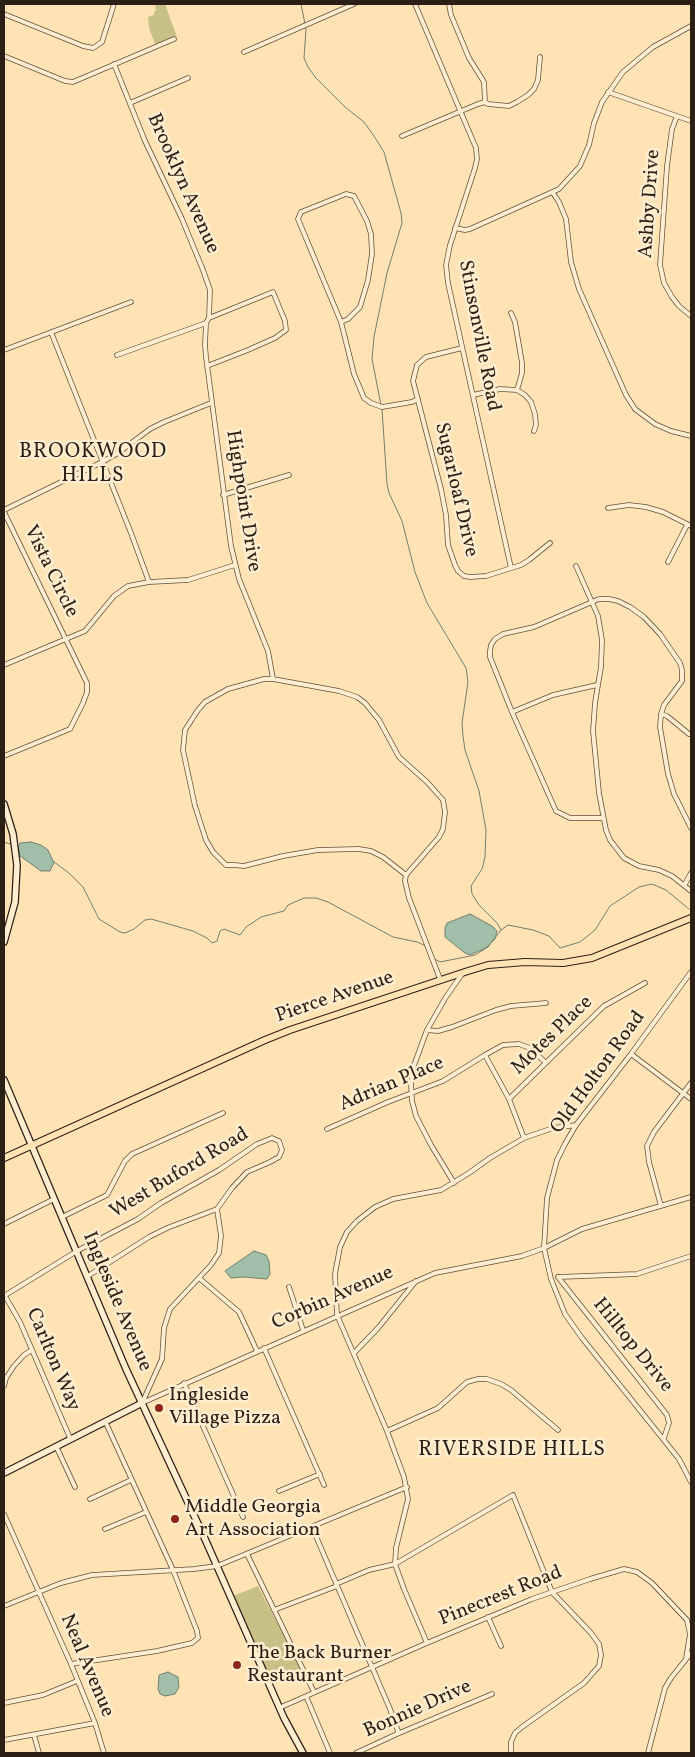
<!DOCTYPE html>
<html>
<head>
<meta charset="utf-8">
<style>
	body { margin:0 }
	#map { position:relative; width:695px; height:1757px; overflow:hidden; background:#ffe3b5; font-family:Vollkorn,serif }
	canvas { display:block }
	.frame { position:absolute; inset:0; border:5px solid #2c1f16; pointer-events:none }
</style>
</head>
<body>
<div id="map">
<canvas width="695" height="1757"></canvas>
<div class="frame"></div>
</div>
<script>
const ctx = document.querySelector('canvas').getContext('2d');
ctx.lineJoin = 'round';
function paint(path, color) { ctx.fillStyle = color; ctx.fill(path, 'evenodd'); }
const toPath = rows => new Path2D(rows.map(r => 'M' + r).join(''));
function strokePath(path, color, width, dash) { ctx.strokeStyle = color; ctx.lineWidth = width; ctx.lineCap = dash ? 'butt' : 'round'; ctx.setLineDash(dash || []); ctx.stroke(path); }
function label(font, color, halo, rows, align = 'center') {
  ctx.font = font + ' Vollkorn,serif'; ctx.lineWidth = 5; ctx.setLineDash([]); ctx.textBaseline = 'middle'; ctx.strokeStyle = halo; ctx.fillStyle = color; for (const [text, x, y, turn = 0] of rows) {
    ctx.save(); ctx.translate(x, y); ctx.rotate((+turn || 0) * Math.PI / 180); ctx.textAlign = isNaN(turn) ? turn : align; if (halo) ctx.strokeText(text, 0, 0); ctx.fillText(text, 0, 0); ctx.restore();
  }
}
const green = toPath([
	[165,4,177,37,155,44,149,28,148,17,154,15,154,12,156,11,155,5],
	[258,1586,302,1671,271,1684,233,1596]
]);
const water = toPath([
	[31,842,41,845,48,850,54,863,50,871,41,871,20,856,18,847,20,843,31,842],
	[470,914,492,926,497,931,495,939,486,948,470,955,465,953,445,937,445,928,447,923,470,914],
	[254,1251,266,1255,269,1261,270,1274,267,1279,243,1277,231,1278,225,1271,254,1251],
	[168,1672,178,1677,179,1687,175,1694,165,1696,160,1694,158,1689,159,1675,168,1672]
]);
const stream = toPath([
	[301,4,306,29,304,58,308,67,316,78,345,107,364,122,374,136,384,152,401,213,402,223,387,273,374,337,372,359,381,405],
	[382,409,387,484,389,493,402,521,415,572,427,603,466,668,468,682,462,723,463,736,465,750,479,791,486,830,485,857,482,869,471,886,472,894,479,905,497,923,501,930],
	[4,842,13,845],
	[53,861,70,874,83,887,99,919,120,932,125,933,134,929,145,920,151,919,193,931,207,938,212,943,217,941,220,931,224,929,240,935,246,927,261,917,284,911,288,905,304,898,316,898,328,902,393,937,417,942,426,946],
	[433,958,440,962,475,955,488,947,501,930,508,925,533,930,549,936,560,948,580,942,595,930,610,906,639,887,652,884,666,890,689,909]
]);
const street = toPath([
	[415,4,476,148,477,159,475,168,450,245,446,265,448,283,511,568],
	[449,4,451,15,469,58,484,82,485,102],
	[4,14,83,46,93,48,102,42,114,4],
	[244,52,354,4],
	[4,56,65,81,73,82,174,39],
	[114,64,145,141,182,219,203,270,210,290,209,318],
	[608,92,691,121],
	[130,103,188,78],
	[677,116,672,129,667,166,660,265,664,283,672,297,679,306,691,316],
	[402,136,478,104,485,102,488,104,509,106,517,102,528,95,534,89,538,80,540,57],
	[553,193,559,202,566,219,571,262,579,289,626,395,635,409,655,424,671,431,691,436],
	[346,194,354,196,367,221,371,234,372,254,368,280,360,307,348,319,341,322,298,219,301,212,346,194],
	[455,228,465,230,470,229,559,189,580,166,589,145,594,123,602,102,623,72,653,47,691,26],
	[511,313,515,322,522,363,522,373,517,390],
	[341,322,354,374,364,398,371,403,382,407,412,402,418,399],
	[206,323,205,345,206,357,231,546,239,579,268,651,273,679],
	[51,332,131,533,149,582],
	[462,348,426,357,417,365,413,381,441,489,446,515,448,545,455,565,458,571,464,576,470,577,486,576,521,565,529,560,550,543],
	[4,350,131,302],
	[117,355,206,323,209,318,273,292,285,321,286,330,275,338,248,350,207,366],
	[473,395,500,389,517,390,525,395,531,402,535,414,536,425,534,431],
	[223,495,289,475],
	[608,508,629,505,646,507,663,512,691,526],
	[4,510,102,462,118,453,150,429,164,422,211,403],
	[4,512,87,683,87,692,83,703,70,729,4,756],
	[668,562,687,525],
	[576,566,598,616,602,640,601,667,595,703,593,731,599,793,606,830,610,840,624,858,639,866,659,870,672,876,691,891],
	[4,665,85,631,114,596,128,586,149,582,188,580,235,565],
	[512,712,553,695,597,685],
	[661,714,667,716,689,734],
	[602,818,570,818,556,811,512,712,490,657,490,651,491,645,495,639,503,634,534,627,599,599,609,599,618,601,630,607,644,617,660,634,680,663,682,670,682,681,664,705,661,714,660,727,668,774,674,794,691,828],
	[406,875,439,837,443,829,445,812,443,800,427,782,399,757,379,720,365,703,357,697,339,691,273,679,264,679,228,689,205,702,198,710,185,730,183,750,195,806,206,840,213,852,226,865,234,865,244,866,283,856,318,850,359,849,371,851,383,857,406,875,405,881,409,898,440,979],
	[685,884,691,873],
	[691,972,631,1054,576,1125,565,1144,557,1160,547,1198,544,1248,551,1279,565,1314,582,1338,679,1459,691,1482],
	[427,1030,438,1031,452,1027,496,1010,511,1006,546,1003],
	[631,1054,691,1099],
	[485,1055,509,1099,524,1138],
	[509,1099,604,1006,645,983],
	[327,1129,388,1102,443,1081,485,1055,503,1045,519,1044,530,1048,545,1062],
	[454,1183,431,1145,416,1116,412,1101,411,1084,413,1068,427,1030,446,997,462,974],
	[661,1206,649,1162,647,1146,654,1132,691,1083],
	[62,1217,107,1195,125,1161,132,1154,223,1113],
	[4,1224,54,1199],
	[558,1277,667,1415,669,1423,664,1438],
	[558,1277,637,1274,691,1256],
	[199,1278,239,1312,257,1351],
	[289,1287,303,1330],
	[4,1296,77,1251,138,1219,161,1203,219,1170,257,1144,272,1138,279,1141,282,1150,279,1157,270,1162,247,1172,232,1188,217,1209,167,1228,149,1237,88,1276],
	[5,1296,20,1322,70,1438],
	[264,1348,324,1485],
	[354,1353,378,1328,416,1281],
	[184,1383,243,1517],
	[4,1386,6,1378,14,1366,24,1355,32,1350],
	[143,1401,162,1359,164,1328,170,1309,211,1265,219,1253,221,1236,217,1209],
	[142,1403,435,1273,522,1256,544,1248,582,1229,691,1197],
	[387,1431,438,1408,467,1382,478,1379,487,1379,501,1384,511,1390,558,1430],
	[56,1446,75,1487],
	[279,1491,320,1474],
	[90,1499,131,1480],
	[4,1514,71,1664,95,1723,104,1753],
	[312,1527,390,1709,398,1731,397,1734],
	[105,1529,146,1512],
	[247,1554,314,1692],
	[336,1584,369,1570,395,1564,513,1495,552,1592,591,1633,599,1644,601,1655,599,1666,584,1683,522,1727,515,1733,511,1742,511,1753],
	[4,1606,61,1583,92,1575,194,1569,217,1566,407,1487],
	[274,1610,337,1586],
	[488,1617,501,1646],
	[427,1643,404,1589,395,1564,396,1548,408,1499,404,1477,387,1431,337,1315,335,1274,340,1247,347,1232,357,1221,375,1207,393,1199,441,1190,469,1173,490,1158,524,1138,553,1128,576,1125],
	[71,1664,157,1651,192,1643,198,1638,197,1631,173,1570,105,1421],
	[306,1696,330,1753],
	[4,1703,43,1695,77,1681],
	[279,1708,427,1643,532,1599,590,1579,624,1569,637,1572,652,1583,687,1620,690,1634,686,1659],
	[34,1735,39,1753],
	[4,1740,95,1723],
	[356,1753,397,1734,492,1694],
	[648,1753,665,1688,671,1678,691,1653]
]);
const secondary = toPath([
	[4,804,13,834,17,865,15,902,4,942],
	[4,1080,126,1369,205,1539,284,1718,303,1753],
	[4,1473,142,1403]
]);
const primary = toPath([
	[4,1158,265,1040,290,1030,468,971,488,965,525,962,563,963,592,958,691,918]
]);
const markers = [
	[159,1408,5,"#8f2418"],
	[175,1519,5,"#8f2418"],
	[237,1665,5,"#8f2418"]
];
const streetNames = [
	["Brooklyn Avenue",182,184,66],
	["Ashby Drive",651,204,-86],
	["Stinsonville Road",478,336,79],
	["Sugarloaf Drive",455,490,77],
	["Highpoint Drive",242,501,81],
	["Vista Circle",50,572,64],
	["Pierce Avenue",335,998,-19],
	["Motes Place",553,1036,-44],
	["Old Holton Road",599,1073,-54],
	["Adrian Place",392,1085,-23],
	["West Buford Road",180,1174,-31],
	["Corbin Avenue",333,1299,-24],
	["Ingleside Avenue",116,1302,67],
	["Hilltop Drive",632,1346,51],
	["Carlton Way",52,1360,67],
	["Pinecrest Road",501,1597,-22],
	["Neal Avenue",86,1666,67],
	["Bonnie Drive",418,1710,-24]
];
const poiNames = [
	["Ingleside",169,1396],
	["Village Pizza",169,1419],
	["Middle Georgia",185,1508],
	["Art Association",185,1531],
	["The Back Burner",247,1654],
	["Restaurant",247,1677]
];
const neighbourhoodNames = [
	["BROOKWOOD",93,453],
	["HILLS",93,477],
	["RIVERSIDE HILLS",512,1451]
];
paint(green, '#c7c188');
paint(water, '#a1bfa8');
strokePath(water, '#727f6e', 1);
strokePath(stream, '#727f6e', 1);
strokePath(street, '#61503e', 5.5);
strokePath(secondary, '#2c1f16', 8);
strokePath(primary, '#2c1f16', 8);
strokePath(street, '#ffedcf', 4);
strokePath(secondary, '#ffedcf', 5.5);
strokePath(primary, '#ffe3b5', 6);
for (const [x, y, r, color] of markers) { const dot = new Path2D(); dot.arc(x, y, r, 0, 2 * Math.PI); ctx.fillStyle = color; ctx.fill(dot); strokePath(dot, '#ffedcf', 2); }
label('20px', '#2c1f16', '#ffedcf', streetNames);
label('20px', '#2c1f16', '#ffedcf', poiNames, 'left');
ctx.letterSpacing = '1px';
label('21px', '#2c1f16', '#ffedcf', neighbourhoodNames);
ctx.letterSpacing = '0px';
</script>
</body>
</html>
